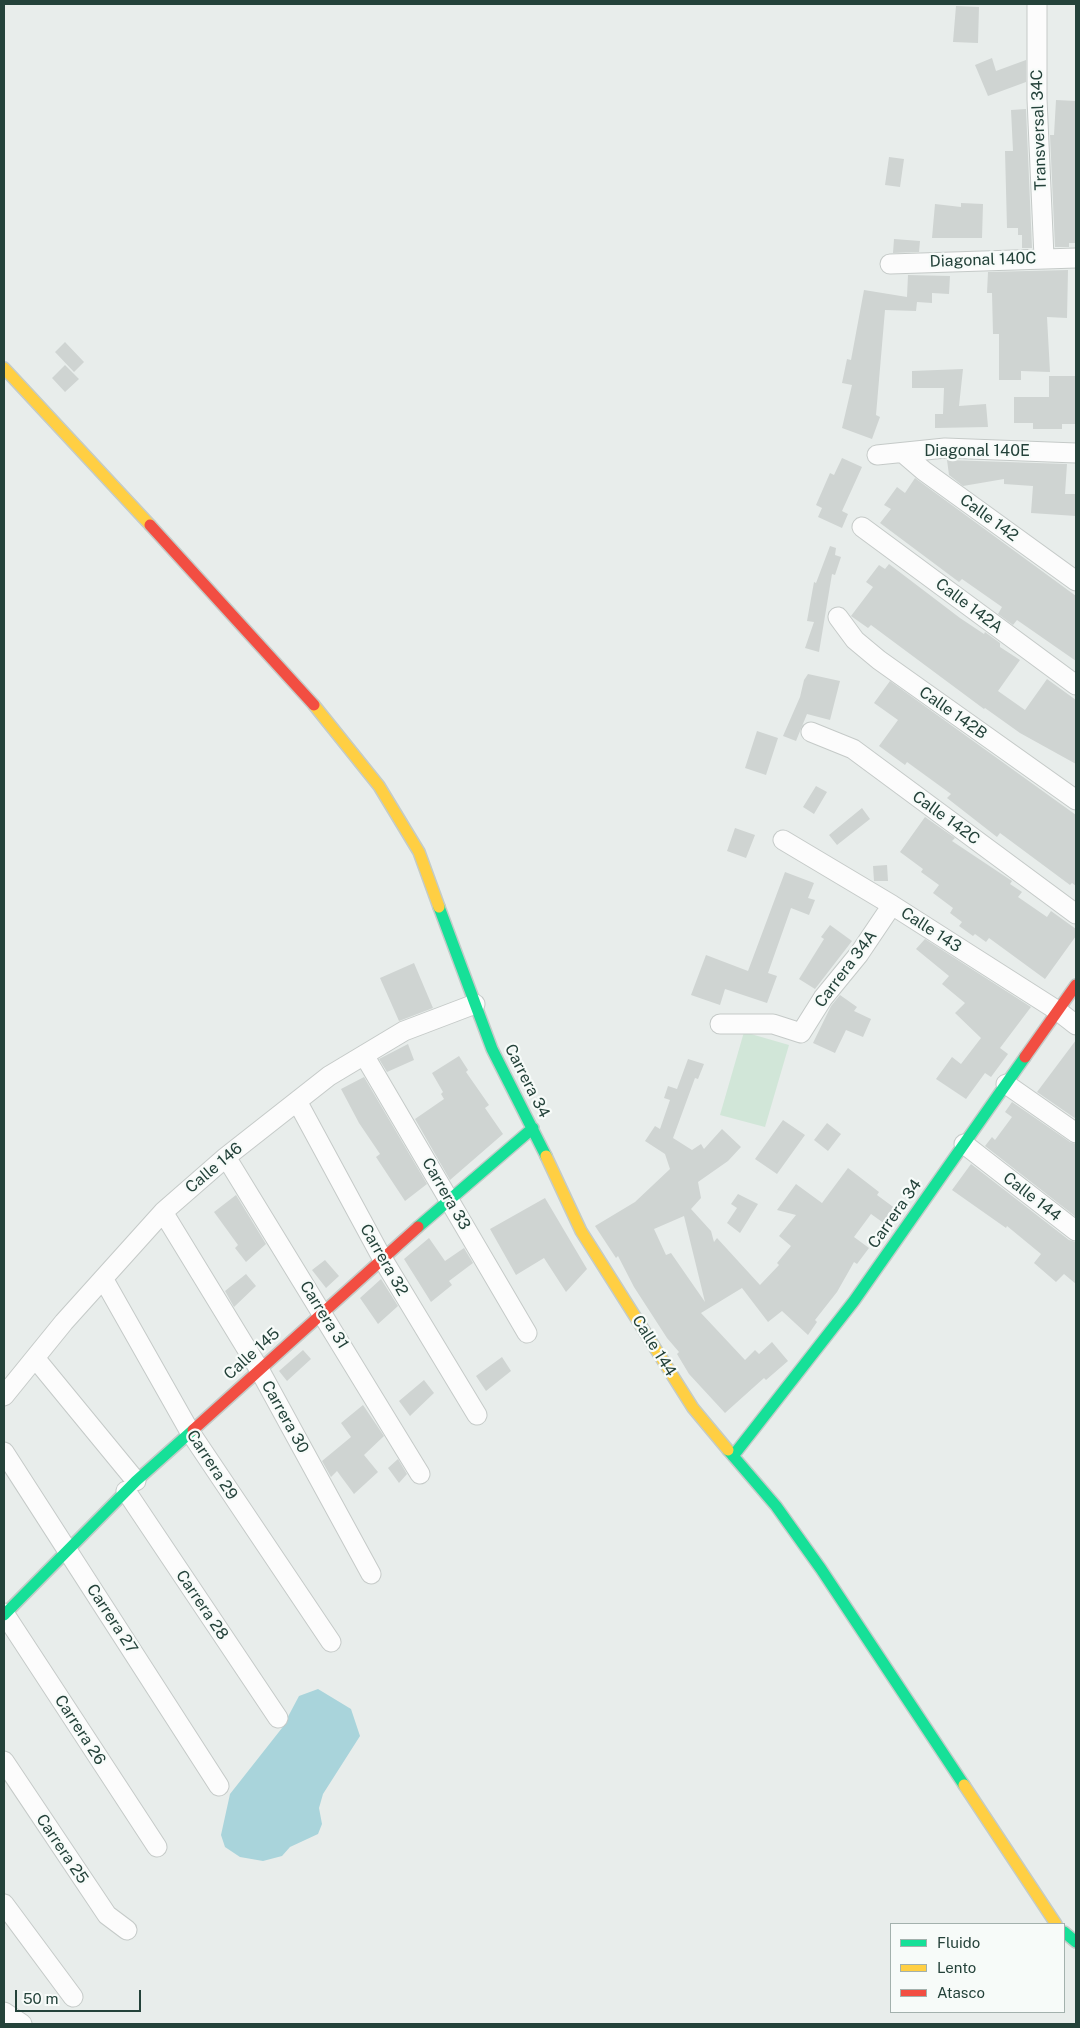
<!DOCTYPE html>
<html>
<head>
<meta charset="utf-8">
<style>
	body { margin:0 }
	#map { position:relative; width:1080px; height:2028px; overflow:hidden; background:#e8edeb; font-family:"Public Sans",sans-serif }
	canvas { display:block }
	.frame { position:absolute; inset:0; border:5px solid #24423a; pointer-events:none }
	.legend { position:absolute; left:890px; top:1923px; width:175px; height:90px; box-sizing:border-box; background:#f7fbf9; border:1px solid #a3b1ad; margin:0; padding:6px 9px; list-style:none; font-size:15px; color:#24423a }
	.legend li { display:flex; align-items:center; gap:10px; height:25px }
	.legend b { width:25px; border:1px solid #a3b1ad }
	.scale { position:absolute; left:15px; top:1990px; width:126px; height:22px; box-sizing:border-box; border:2px solid #24423a; border-top:0; padding-left:6px; font-size:15px; line-height:18px; white-space:nowrap; color:#24423a; -webkit-text-stroke:4px #f7fbf9; paint-order:stroke }
</style>
</head>
<body>
<div id="map">
<canvas width="1080" height="2028"></canvas>
<div class="frame"></div>
<ul class="legend">
<li><b style="height:6px;background:#16e098"></b>Fluido</li>
<li><b style="height:6px;background:#ffcf43"></b>Lento</li>
<li><b style="height:6px;background:#f24e42"></b>Atasco</li>
</ul>
<div class="scale">50 m</div>
</div>
<script>
const ctx = document.querySelector('canvas').getContext('2d');
ctx.lineJoin = 'round';
function paint(path, color) { ctx.fillStyle = color; ctx.fill(path, 'evenodd'); }
const toPath = rows => new Path2D(rows.map(r => 'M' + r).join(''));
function strokePath(path, color, width, dash) { ctx.strokeStyle = color; ctx.lineWidth = width; ctx.lineCap = dash ? 'butt' : 'round'; ctx.setLineDash(dash || []); ctx.stroke(path); }
function label(font, color, halo, rows, align = 'center') {
  ctx.font = font + ' "Public Sans",sans-serif'; ctx.lineWidth = 4.5; ctx.setLineDash([]); ctx.textBaseline = 'middle'; ctx.strokeStyle = halo; ctx.fillStyle = color; for (const [text, x, y, turn = 0] of rows) {
    ctx.save(); ctx.translate(x, y); ctx.rotate((+turn || 0) * Math.PI / 180); ctx.textAlign = isNaN(turn) ? turn : align; if (halo) ctx.strokeText(text, 0, 0); ctx.fillText(text, 0, 0); ctx.restore();
  }
}
const green = toPath([
	[744,1032,789,1045,765,1127,720,1115]
]);
const water = toPath([
	[318,1689,351,1709,360,1736,323,1794,319,1808,322,1824,318,1834,290,1847,282,1856,263,1861,240,1857,225,1847,221,1835,230,1794,282,1728,299,1696]
]);
const building = toPath([
	[956,6,979,7,978,43,953,42],
	[992,58,996,71,1026,60,1026,82,988,96,975,65],
	[1056,100,1076,101,1076,243,1069,243,1069,247,1055,247,1050,135,1054,135],
	[1026,109,1032,248,1022,248,1022,235,1018,235,1018,228,1007,228,1005,151,1013,151,1011,110],
	[889,157,904,159,900,187,885,185],
	[961,203,983,204,982,238,932,238,935,204,961,207],
	[894,239,920,241,919,252,893,253],
	[1068,270,1067,318,1047,317,1050,372,1021,371,1021,380,999,380,999,334,993,334,992,293,987,293,988,272],
	[908,275,950,276,949,294,932,293,932,303,917,302,916,311,885,310,876,415,880,417,872,439,842,428,852,385,842,383,847,359,851,360,864,290,907,297],
	[65,342,84,362,74,372,55,352],
	[65,365,79,379,65,392,52,378],
	[963,369,959,406,986,404,988,427,935,428,935,414,943,414,944,388,912,388,912,371],
	[1049,376,1076,376,1076,424,1062,424,1062,429,1033,429,1033,423,1014,423,1014,397,1049,397],
	[842,458,862,467,842,511,848,514,842,528,818,517,822,508,816,505,830,473,834,475],
	[947,460,1067,464,1065,494,1076,494,1076,516,1031,513,1033,486,1004,484,1004,479,963,486,949,475],
	[915,478,1076,596,1076,661,1017,620,1013,625,998,614,1002,607,962,579,959,582,880,523,891,509,884,505,897,487,905,493],
	[830,546,836,548,835,555,841,557,835,575,832,574,819,652,805,648,814,622,807,621,814,582,816,583],
	[889,564,960,618,984,634,985,632,1000,643,1000,647,1020,660,998,691,1025,710,1047,679,1076,700,1076,764,1020,733,985,708,984,709,871,625,868,628,851,616,873,587,866,582,879,565,885,569],
	[808,674,840,681,830,720,807,714,796,741,783,736,800,697,804,680],
	[890,681,1076,815,1076,886,1072,883,1070,885,1000,833,997,837,947,798,951,794,907,762,905,765,879,746,898,720,874,703],
	[757,731,778,738,766,775,745,768],
	[816,786,827,792,814,814,803,807],
	[862,808,870,819,837,845,829,835],
	[925,817,955,838,952,841,1012,881,1010,884,1022,892,1018,897,1047,917,1051,911,1076,929,1076,936,1045,979,989,938,986,942,975,934,973,936,959,926,962,922,950,913,953,908,933,893,939,885,921,872,923,869,900,852],
	[735,828,755,835,746,858,727,851],
	[887,865,888,881,874,881,873,866],
	[785,872,814,883,808,898,815,900,809,915,791,908,768,973,777,976,767,1003,725,989,720,1005,691,995,706,955,748,971],
	[830,925,852,941,815,989,799,979,824,939,821,937],
	[925,939,1031,1007,1000,1048,1008,1054,991,1077,985,1073,966,1099,936,1079,952,1057,961,1064,981,1038,955,1013,965,1003,942,984,949,976,916,949],
	[414,963,433,1008,399,1021,380,978],
	[840,995,857,1007,854,1011,871,1019,863,1037,846,1030,835,1053,813,1043,831,1006],
	[1076,1040,1076,1119,1037,1092],
	[408,1044,414,1060,387,1072,379,1059],
	[459,1056,468,1070,466,1072,489,1105,485,1108,503,1134,450,1180,415,1119,444,1099,441,1094,443,1092,432,1073],
	[688,1059,704,1064,698,1079,695,1078,673,1138,692,1150,701,1144,704,1149,722,1129,741,1147,728,1161,698,1182,701,1198,691,1209,711,1231,714,1242,717,1238,760,1285,779,1265,777,1263,791,1246,779,1236,796,1215,777,1210,796,1184,822,1203,848,1168,879,1192,877,1195,896,1209,885,1224,871,1214,854,1237,869,1248,857,1264,854,1262,837,1292,815,1320,817,1322,808,1335,782,1311,768,1322,742,1288,701,1313,745,1360,755,1350,759,1354,772,1342,788,1361,766,1380,764,1378,725,1413,689,1374,677,1354,679,1352,667,1338,634,1287,618,1256,616,1258,595,1226,635,1202,670,1169,665,1154,645,1141,655,1126,660,1129,670,1100,664,1098,668,1086,677,1089],
	[684,1216,705,1302,671,1253,666,1255,654,1229],
	[364,1077,427,1184,405,1201,376,1157,380,1154,359,1123,341,1089],
	[1012,1102,1070,1142,1076,1144,1076,1217,985,1146,992,1137,995,1140,1012,1117,1005,1112],
	[783,1120,805,1135,777,1174,755,1159],
	[827,1123,841,1134,828,1151,814,1140],
	[971,1164,1069,1240,1076,1242,1076,1284,1064,1274,1056,1282,1034,1263,1041,1254,1007,1226,1006,1228,952,1190],
	[738,1194,758,1204,740,1233,727,1223,737,1208,731,1204],
	[236,1195,266,1244,246,1262,235,1248,238,1245,214,1212],
	[545,1198,587,1269,566,1292,544,1258,516,1275,490,1229],
	[429,1238,445,1261,464,1248,473,1263,449,1281,452,1285,431,1302,404,1259],
	[325,1260,339,1276,326,1288,312,1270],
	[246,1274,256,1286,234,1307,225,1291],
	[381,1279,398,1306,378,1324,360,1298],
	[303,1350,311,1359,287,1381,279,1371],
	[502,1357,511,1371,486,1391,476,1376],
	[424,1380,434,1393,410,1416,399,1401],
	[363,1405,384,1436,364,1455,378,1472,354,1494,337,1471,331,1477,322,1461,351,1437,341,1423],
	[398,1459,407,1474,399,1483,388,1468]
]);
const street = toPath([
	[1037,4,1037,99,1044,257],
	[890,264,1076,258],
	[903,453,924,471,1076,581],
	[877,455,945,448,1076,453],
	[862,527,1076,685],
	[838,617,855,640,879,660,1076,800],
	[811,732,853,749,1076,914],
	[783,840,892,905,1058,1011,1076,1025],
	[720,1024,773,1024,801,1033,823,998,859,954,892,905],
	[364,1055,527,1333],
	[1006,1084,1076,1133],
	[297,1101,382,1258,477,1415],
	[964,1144,1076,1231],
	[226,1157,420,1474],
	[163,1212,259,1369,371,1574],
	[104,1280,190,1432,331,1642],
	[35,1358,136,1481],
	[4,1396,64,1322,163,1212,226,1157,329,1076,404,1031,475,1004],
	[4,1452,219,1786],
	[126,1491,278,1718],
	[4,1613,157,1847],
	[4,1761,107,1915,127,1930],
	[4,1904,73,1997],
	[4,2012,22,2024]
]);
const fast = toPath([
	[439,907,492,1049,546,1156],
	[418,1227,533,1128],
	[728,1450,776,1506,821,1569,964,1785],
	[733,1456,854,1301,1025,1057],
	[4,1615,136,1481,193,1430],
	[1064,1932,1076,1942]
]);
const slow = toPath([
	[4,368,150,525],
	[314,705,379,786,419,852,439,907],
	[546,1156,581,1231,693,1408,728,1450],
	[964,1785,1056,1924]
]);
const jam = toPath([
	[150,525,314,705],
	[1025,1057,1076,985],
	[193,1430,418,1227]
]);
const streetNames = [
	["Transversal 34C",1039,130,-92],
	["Diagonal 140C",983,260,-2],
	["Diagonal 140E",977,451],
	["Calle 142",989,518,36],
	["Calle 142A",969,606,37],
	["Calle 142B",953,713,35],
	["Calle 142C",946,818,36],
	["Calle 143",931,930,33],
	["Carrera 34A",846,969,-53],
	["Carrera 34",527,1081,63],
	["Calle 146",214,1168,-40],
	["Carrera 33",446,1194,60],
	["Calle 144",1032,1197,38],
	["Carrera 34",895,1214,-55],
	["Carrera 32",384,1260,60],
	["Carrera 31",324,1315,58],
	["Calle 144",654,1346,58],
	["Calle 145",252,1354,-42],
	["Carrera 30",285,1417,61],
	["Carrera 29",212,1465,57],
	["Carrera 28",202,1605,56],
	["Carrera 27",112,1619,57],
	["Carrera 26",80,1730,57],
	["Carrera 25",62,1849,56]
];
paint(green, '#d1e6d8');
paint(water, '#a9d4db');
paint(building, '#cfd4d2');
strokePath(street, '#c5cac8', 21);
strokePath(fast, '#c3cbc8', 14);
strokePath(slow, '#c3cbc8', 14);
strokePath(jam, '#c3cbc8', 14);
strokePath(street, '#fcfcfc', 19);
strokePath(fast, '#16e098', 11);
strokePath(slow, '#ffcf43', 11);
strokePath(jam, '#f24e42', 11);
label('16px', '#24423a', '#f7fbf9', streetNames);
</script>
</body>
</html>
